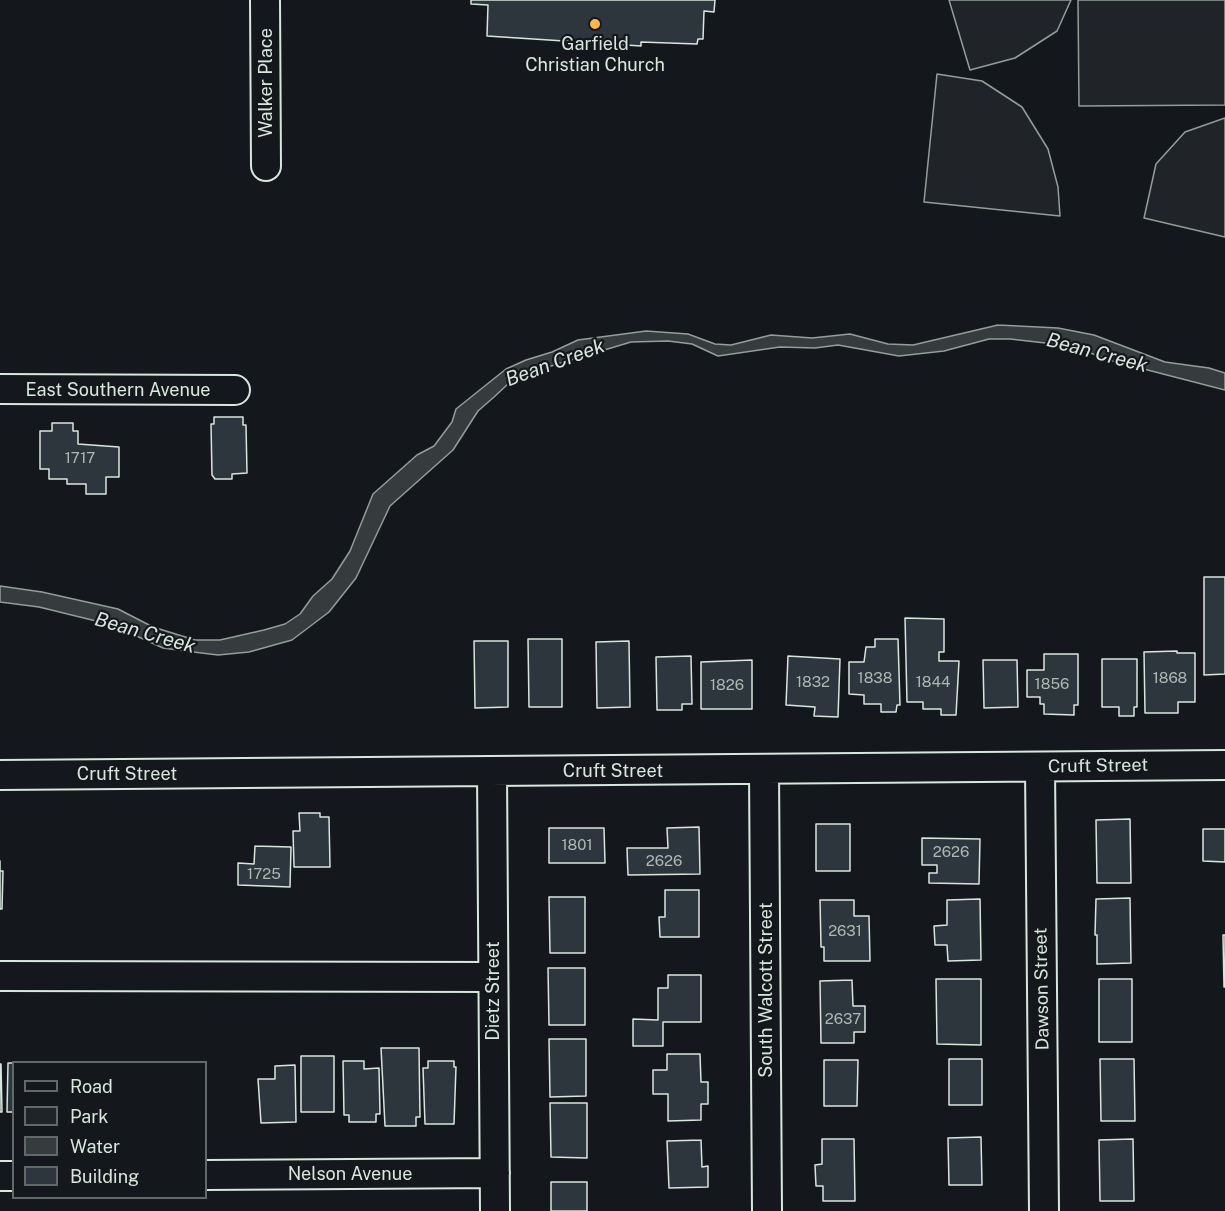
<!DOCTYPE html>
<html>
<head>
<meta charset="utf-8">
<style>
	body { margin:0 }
	#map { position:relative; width:1225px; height:1211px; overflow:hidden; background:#14181c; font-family:"Public Sans",sans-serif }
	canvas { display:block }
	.legend { position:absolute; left:12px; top:1061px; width:195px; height:138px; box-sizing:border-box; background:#14181c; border:2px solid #626a69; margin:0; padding:8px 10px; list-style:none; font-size:18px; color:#d8e6dc }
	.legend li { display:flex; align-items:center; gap:12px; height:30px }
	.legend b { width:30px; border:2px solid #626a69 }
</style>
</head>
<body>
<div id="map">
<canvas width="1225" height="1211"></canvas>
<ul class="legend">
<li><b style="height:8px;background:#14181c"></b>Road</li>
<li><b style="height:16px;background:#202428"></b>Park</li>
<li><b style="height:16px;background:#363b3e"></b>Water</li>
<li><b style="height:16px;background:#2c363c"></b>Building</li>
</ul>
</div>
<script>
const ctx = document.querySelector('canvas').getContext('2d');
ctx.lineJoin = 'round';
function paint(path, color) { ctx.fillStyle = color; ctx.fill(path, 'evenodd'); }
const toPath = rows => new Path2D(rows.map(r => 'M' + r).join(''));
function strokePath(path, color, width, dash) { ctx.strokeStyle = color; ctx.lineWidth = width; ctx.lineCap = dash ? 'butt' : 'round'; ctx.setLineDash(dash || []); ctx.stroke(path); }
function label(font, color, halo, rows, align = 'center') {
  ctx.font = font + ' "Public Sans",sans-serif'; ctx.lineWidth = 4.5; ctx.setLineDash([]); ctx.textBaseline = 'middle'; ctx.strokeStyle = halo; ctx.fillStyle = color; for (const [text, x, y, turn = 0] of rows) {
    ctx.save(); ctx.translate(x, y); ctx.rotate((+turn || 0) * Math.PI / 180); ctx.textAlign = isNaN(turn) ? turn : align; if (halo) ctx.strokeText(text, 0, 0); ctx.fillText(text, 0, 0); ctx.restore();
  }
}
const green = toPath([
	[949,0,1071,0,1057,31,1015,58,970,70,949,0],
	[1078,0,1225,0,1225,105,1079,106,1078,0],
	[937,74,982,81,1022,107,1048,149,1058,187,1060,216,924,202,937,74],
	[1225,118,1225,237,1144,218,1156,164,1185,132,1225,118]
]);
const water = toPath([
	[998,325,1058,328,1094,335,1165,362,1209,368,1225,373,1225,390,1109,360,1072,346,1010,339,989,339,944,351,899,356,838,345,815,348,780,347,718,356,692,344,668,341,631,342,531,372,508,384,494,397,478,411,453,450,390,506,356,578,329,612,292,640,249,652,218,655,185,651,163,648,121,629,96,621,39,607,0,602,0,586,42,592,118,609,153,627,195,640,220,640,264,630,285,624,300,614,313,596,332,579,350,551,373,494,417,455,434,446,452,422,456,409,506,369,526,360,552,352,578,340,646,331,688,334,715,344,731,345,771,335,812,338,850,334,888,344,913,345,998,325]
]);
const building = toPath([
	[471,0,715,0,714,12,704,11,703,39,698,39,697,44,641,42,641,46,487,36,488,5,471,4,471,0],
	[214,417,243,417,243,425,246,425,247,473,232,474,232,479,215,479,212,475,211,424,214,424,214,417],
	[52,423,73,423,73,431,78,431,78,444,119,447,119,477,106,477,106,494,86,494,86,484,67,484,67,479,49,479,49,469,40,469,40,431,52,431,52,423],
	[1204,577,1225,577,1225,674,1204,675,1204,577],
	[905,618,944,619,944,652,939,652,939,661,959,661,956,715,941,715,941,709,923,709,923,702,907,702,905,618],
	[528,639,562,639,562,707,529,707,528,639],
	[875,639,898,639,900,705,897,705,896,712,881,712,881,704,864,704,864,695,849,694,849,662,864,662,866,647,875,647,875,639],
	[474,641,508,641,508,707,475,708,474,641],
	[629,641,630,707,597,708,596,642,629,641],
	[1177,651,1177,653,1195,653,1195,702,1178,702,1178,713,1145,713,1144,652,1177,651],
	[1044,654,1078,654,1078,705,1074,705,1074,715,1044,714,1044,704,1040,704,1040,697,1027,697,1027,670,1044,670,1044,654],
	[691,656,692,704,682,704,682,710,657,710,656,657,691,656],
	[788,656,840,659,838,717,814,716,815,707,786,705,788,656],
	[1102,659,1137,659,1137,707,1134,707,1134,716,1119,716,1119,707,1102,707,1102,659],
	[752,660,752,709,701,709,701,662,752,660],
	[983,660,1017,660,1018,707,984,708,983,660],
	[299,813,320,813,320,817,329,817,330,867,294,867,293,831,300,831,299,813],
	[1130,819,1131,883,1097,883,1096,820,1130,819],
	[816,824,850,824,850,871,816,871,816,824],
	[699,827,700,874,628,875,627,848,668,848,667,828,699,827],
	[549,828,604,828,605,863,549,863,549,828],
	[1203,829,1225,829,1225,862,1203,861,1203,829],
	[922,838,980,839,979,884,929,883,929,873,937,873,937,865,922,865,922,838],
	[255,846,291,847,290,887,238,885,238,863,254,864,255,846],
	[0,861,0,871,3,871,2,909,0,909,0,861],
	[665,890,699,890,699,937,660,937,659,917,665,917,665,890],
	[549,897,585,897,585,953,550,953,549,897],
	[1130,898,1131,963,1097,964,1097,935,1095,935,1096,899,1130,898],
	[980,899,981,960,948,961,947,945,935,945,934,926,947,925,947,900,980,899],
	[820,900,854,900,854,916,869,916,870,961,824,961,824,947,821,947,820,900],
	[1223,935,1225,935,1225,987,1224,987,1223,935],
	[548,968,585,968,585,1025,549,1025,548,968],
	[668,975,701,975,701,1022,663,1022,663,1046,633,1046,633,1019,658,1020,658,988,668,988,668,975],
	[936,979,981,979,981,1045,937,1044,936,979],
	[1099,979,1132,979,1132,1042,1099,1042,1099,979],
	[852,980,853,1006,865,1006,865,1032,854,1032,854,1043,821,1043,820,981,852,980],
	[549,1039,586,1039,586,1096,550,1097,549,1039],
	[381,1048,419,1048,420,1117,416,1117,416,1126,385,1126,381,1048],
	[667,1054,700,1054,701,1082,708,1082,708,1104,701,1104,701,1120,668,1121,668,1094,653,1094,653,1070,667,1070,667,1054],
	[301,1056,334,1056,334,1112,301,1112,301,1056],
	[949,1059,982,1059,982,1105,949,1105,949,1059],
	[1100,1059,1134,1059,1135,1121,1101,1121,1100,1059],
	[824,1060,858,1060,857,1106,824,1106,824,1060],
	[343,1061,364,1061,364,1069,379,1068,380,1114,376,1114,376,1122,349,1122,349,1115,344,1115,343,1061],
	[428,1061,454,1061,454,1067,456,1067,454,1124,425,1124,423,1068,428,1068,428,1061],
	[8,1063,14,1063,14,1112,7,1112,8,1063],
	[0,1064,1,1064,2,1112,0,1112,0,1064],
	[295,1065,296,1122,261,1123,258,1079,275,1079,275,1066,295,1065],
	[550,1103,587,1103,587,1158,551,1157,550,1103],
	[981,1137,982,1185,949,1185,948,1138,981,1137],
	[822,1139,854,1139,855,1201,823,1201,823,1186,816,1186,815,1165,822,1164,822,1139],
	[1133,1139,1134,1201,1100,1201,1099,1140,1133,1139],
	[701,1140,702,1167,708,1166,708,1187,669,1188,667,1141,701,1140],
	[551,1182,587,1182,587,1211,551,1211,551,1182]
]);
const minor = toPath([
	[265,0,266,166],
	[0,389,235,390],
	[1040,767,1044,1211],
	[764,770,767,1211],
	[492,771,495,1211],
	[0,775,1225,765],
	[0,976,493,977],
	[206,1175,495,1173],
	[0,1176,14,1176]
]);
const markers = [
	[595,24,6,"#ffb74d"]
];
const numberNames = [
	["1717",80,458],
	["1838",875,678],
	["1868",1170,678],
	["1832",813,682],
	["1844",933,682],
	["1856",1052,684],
	["1826",727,685],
	["1801",577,845],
	["2626",951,852],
	["2626",664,861],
	["1725",264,874],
	["2631",845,931],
	["2637",843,1019]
];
const poiNames = [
	["Garfield",595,44],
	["Christian Church",595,65]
];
const streetNames = [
	["Walker Place",266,83,-90],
	["East Southern Avenue",118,390],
	["Cruft Street",1098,766,-1],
	["Cruft Street",613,771],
	["Cruft Street",127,774],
	["Dawson Street",1042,989,-91],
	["South Walcott Street",766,990,-90],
	["Dietz Street",493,991,-90],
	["Nelson Avenue",350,1174]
];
const waterNames = [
	["Bean Creek",1097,353,15],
	["Bean Creek",555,363,-20],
	["Bean Creek",145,633,16]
];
paint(green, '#202428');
strokePath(green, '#939e99', 1.5);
paint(water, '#363b3e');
strokePath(water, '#939e99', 1.5);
paint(building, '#2c363c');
strokePath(building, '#d8e6dc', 1.5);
strokePath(minor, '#d8e6dc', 32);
strokePath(minor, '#14181c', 28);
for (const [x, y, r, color] of markers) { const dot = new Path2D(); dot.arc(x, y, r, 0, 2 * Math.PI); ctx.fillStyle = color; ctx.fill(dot); strokePath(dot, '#14181c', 2); }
label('15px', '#adbab4', null, numberNames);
label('18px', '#d8e6dc', '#14181c', poiNames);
label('18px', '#d8e6dc', '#14181c', streetNames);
label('italic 20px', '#d8e6dc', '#14181c', waterNames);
</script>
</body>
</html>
